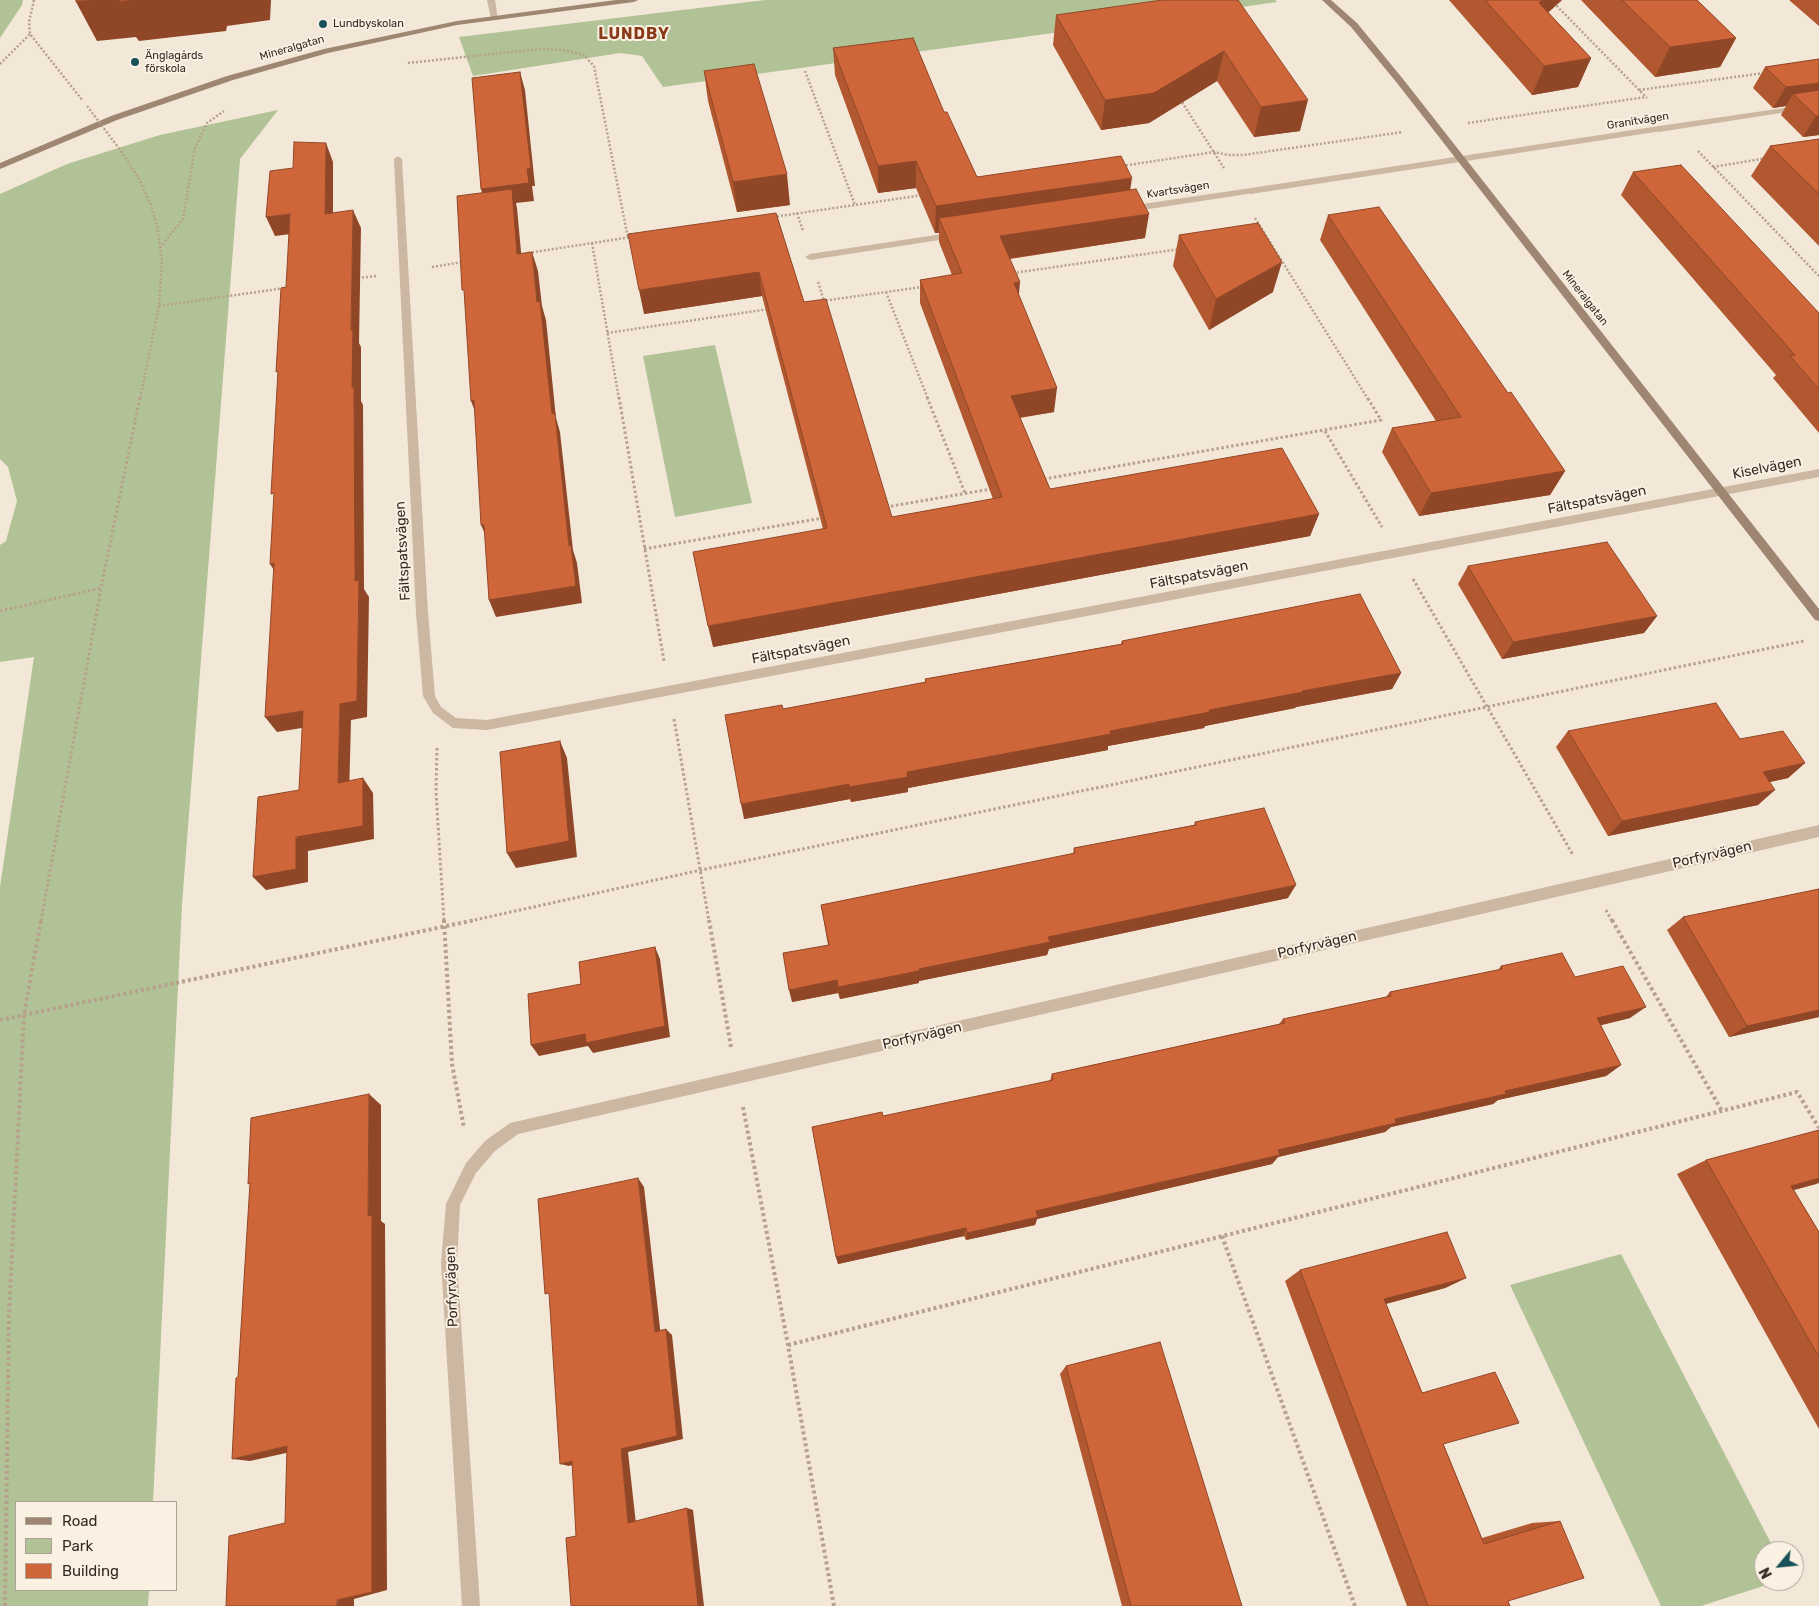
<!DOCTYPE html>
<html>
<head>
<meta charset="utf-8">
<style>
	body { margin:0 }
	#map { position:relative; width:1819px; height:1606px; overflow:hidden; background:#f3e7d7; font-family:Rubik,sans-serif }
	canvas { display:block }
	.legend { position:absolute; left:15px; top:1501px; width:162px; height:90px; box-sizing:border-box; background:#faf1e3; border:1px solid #aba297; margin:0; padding:6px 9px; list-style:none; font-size:15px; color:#352b25 }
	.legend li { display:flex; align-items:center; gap:10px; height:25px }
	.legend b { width:25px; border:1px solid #aba297 }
	.north { position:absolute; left:1754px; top:1541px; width:50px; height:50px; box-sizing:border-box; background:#faf1e3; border:1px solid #aba297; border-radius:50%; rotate:242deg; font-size:14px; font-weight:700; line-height:20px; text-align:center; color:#352b25 }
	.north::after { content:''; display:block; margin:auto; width:18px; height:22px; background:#185159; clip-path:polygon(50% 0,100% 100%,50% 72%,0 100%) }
</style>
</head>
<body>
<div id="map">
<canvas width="1819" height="1606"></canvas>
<ul class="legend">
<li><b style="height:6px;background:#9f8673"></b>Road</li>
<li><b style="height:14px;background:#b1c296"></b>Park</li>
<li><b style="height:14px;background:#ce6639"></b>Building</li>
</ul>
<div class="north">N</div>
</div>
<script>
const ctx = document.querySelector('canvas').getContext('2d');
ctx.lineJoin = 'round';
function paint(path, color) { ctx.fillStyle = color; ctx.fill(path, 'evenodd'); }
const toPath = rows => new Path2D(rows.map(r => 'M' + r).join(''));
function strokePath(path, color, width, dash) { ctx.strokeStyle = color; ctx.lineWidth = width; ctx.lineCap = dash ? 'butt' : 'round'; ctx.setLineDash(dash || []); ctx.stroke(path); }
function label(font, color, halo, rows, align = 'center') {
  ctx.font = font + ' Rubik,sans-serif'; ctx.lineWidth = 4; ctx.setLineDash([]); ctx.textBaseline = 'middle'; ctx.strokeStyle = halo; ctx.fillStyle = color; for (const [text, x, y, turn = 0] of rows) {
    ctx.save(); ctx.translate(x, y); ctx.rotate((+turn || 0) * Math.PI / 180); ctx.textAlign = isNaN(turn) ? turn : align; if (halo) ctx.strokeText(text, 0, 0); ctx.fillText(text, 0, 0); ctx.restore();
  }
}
const green = toPath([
	[0,0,23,0,22,5,0,38],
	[765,0,1275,0,1277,2,663,87,642,56,620,53,473,76,459,37],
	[278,110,240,159,182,904,153,1502,16,1502,16,1590,149,1590,148,1606,0,1606,0,887,34,657,0,662,0,545,6,541,17,501,8,467,0,459,0,194,67,164,160,135],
	[715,345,752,503,675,517,643,356],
	[1621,1254,1775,1551,1764,1551,1764,1581,1779,1581,1701,1606,1661,1606,1510,1285]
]);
const pathFar2 = toPath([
	[34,0,29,22,30,34,83,101],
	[1551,0,1647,98],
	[408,63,539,49,563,50,584,55,594,66,628,238],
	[0,64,30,34],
	[805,71,855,205],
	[1639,90,1764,73],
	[1180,99,1224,168],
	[1468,123,1646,97],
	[121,151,139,179,151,205,157,226,162,261,159,306,140,399],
	[1698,151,1819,276],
	[1122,166,1214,152,1228,155,1243,155,1403,132],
	[1713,167,1767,158],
	[797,213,803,231],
	[773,217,923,195],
	[1255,218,1368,399],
	[592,243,619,399],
	[160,248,183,219,195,148,207,123,224,111],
	[528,253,631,237],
	[432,267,463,262],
	[1013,273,1180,249],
	[358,278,376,276],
	[818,282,824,301],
	[886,292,928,399],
	[822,301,922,287],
	[159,306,285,288],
	[607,333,769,309]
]);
const pathFar1 = toPath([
	[619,397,664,661],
	[927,397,965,493],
	[1325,431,1382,527],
	[1044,479,1381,420,1367,397],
	[886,507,991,489],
	[644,549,823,518],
	[1413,579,1573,855],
	[0,611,101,588],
	[674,719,709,921],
	[437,748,436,792,444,921],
	[1606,910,1612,921],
	[41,921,101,588,140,397],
	[470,921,701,870,1804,641]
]);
const path = toPath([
	[444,920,452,1064,464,1128],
	[709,920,731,1047],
	[1612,920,1722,1111],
	[0,1020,475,920],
	[743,1107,788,1345,834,1606],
	[1222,1236,1355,1606],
	[788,1345,1797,1092,1819,1128],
	[5,1606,9,1313,24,1015,41,920]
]);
const lane = toPath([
	[487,0,495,0,498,20,491,18,487,0],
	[1819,103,1819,107,1659,132,1655,129,1659,126,1819,103],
	[1251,188,1254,189,1254,193,1129,212,1125,209,1129,206,1251,188],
	[956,232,961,235,959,237,810,260,805,257,810,254,956,232]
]);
const street = toPath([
	[1659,126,1662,127,1662,131,1251,194,1247,191,1251,188,1659,126],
	[398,156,402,159,428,613,435,696,441,707,456,718,487,720,1819,469,1819,477,487,730,453,728,433,713,423,696,416,613,394,159,398,156],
	[1819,825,1819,837,518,1134,495,1151,476,1173,460,1205,457,1262,480,1606,462,1606,441,1262,446,1204,466,1163,485,1141,510,1123,1819,825]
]);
const secondary = toPath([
	[616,0,638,0,634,2,457,25,328,53,233,80,117,120,0,169,0,163,111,116,227,76,324,49,457,21,616,0],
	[1322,0,1331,0,1357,23,1403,79,1819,609,1819,621,1815,620,1397,83,1351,27,1322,0]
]);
const pathBridge = toPath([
	[87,106,121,151]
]);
const wall = toPath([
	[1238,0,1300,131,1254,137,1217,81,1149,123,1101,130,1053,45,1056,15],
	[1449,0,1562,0,1548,12,1591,58,1578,87,1532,95],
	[1581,0,1697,0,1736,38,1720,67,1655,77],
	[1789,0,1819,0,1819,26],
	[833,48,944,112,977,177,1130,190,1145,238,1010,259,1019,295,1054,412,1020,418,1050,489,1319,514,1310,536,713,647,823,529,762,296,644,314,776,213,804,302,892,517,993,499,920,303,920,280,952,275,939,242,939,233,935,233,916,188,878,193,835,75],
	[1819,59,1819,135,1803,137,1781,115,1786,106,1773,108,1753,88,1765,67],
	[704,71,790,205,737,212,708,101],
	[1819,139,1819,246,1751,176,1770,146],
	[1633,172,1819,313,1819,433,1773,378,1776,375,1621,195],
	[1328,215,1508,393,1565,471,1550,495,1419,516,1382,452,1392,428,1436,421,1320,240],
	[1179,235,1273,292,1209,330,1173,266],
	[1468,566,1657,616,1644,633,1502,659,1458,584],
	[1122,641,1401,673,1392,689,1296,707,1295,708,1205,726,1204,728,1108,746,1108,750,908,788,908,792,851,802,850,799,744,819,783,709,925,683,925,679,1121,644],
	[1568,731,1740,739,1805,763,1788,778,1770,782,1758,805,1608,836,1556,747],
	[1195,822,1288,898,1049,949,1047,955,919,981,919,983,840,999,838,993,792,1002,828,945,821,905,1073,854,1074,848,1194,825],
	[1819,889,1819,1017,1729,1037,1667,930,1683,917],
	[1501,966,1575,977,1630,1018,1600,1025,1621,1065,1606,1076,1498,1100,1493,1104,1391,1127,1385,1132,1278,1157,1272,1164,1037,1219,1035,1225,966,1240,964,1236,838,1264,836,1257,1050,1081,1052,1074,1279,1024,1283,1019,1386,997,1390,992,1498,970],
	[1706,1160,1816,1184,1794,1190,1819,1232,1819,1429,1677,1174],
	[1300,1270,1466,1278,1445,1288,1386,1304,1482,1538,1532,1523,1560,1521,1508,1601,1510,1606,1407,1606,1285,1281],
	[1066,1366,1242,1606,1122,1606,1060,1374]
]);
const shadedWall = toPath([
	[95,0,271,0,270,20,227,26,226,31,139,41,136,37,97,41,76,2],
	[1542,0,1562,0,1527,32,1539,3],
	[1736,38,1720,67,1655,77,1670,47],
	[1224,51,1217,81,1149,123,1101,130,1105,100],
	[1591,58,1578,87,1532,95,1544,66],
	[520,72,525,90,535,186,532,186,534,201,516,203,517,208,523,273,486,207,481,189],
	[1819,83,1819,102,1793,94,1786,106,1773,108,1786,87],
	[1308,100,1300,131,1254,137,1261,107],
	[1816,116,1819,116,1819,135,1803,137],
	[326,143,333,162,333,232,325,214],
	[916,161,916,188,878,193,878,166],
	[787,174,790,205,737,212,733,182],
	[1132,178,1128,205,939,218,939,233,935,233,936,206],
	[353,210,361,228,359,343,361,347,361,401,363,405,364,589,369,597,367,717,351,720,349,797,338,783,340,704,355,581,351,330],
	[290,214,299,233,275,236,266,217],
	[1149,214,1145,238,999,260,1000,236],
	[532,252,538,271,542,306,546,320,556,418,560,432,573,550,577,563,582,603,496,617,489,600,569,546,537,302],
	[1282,262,1273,292,1209,330,1216,299],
	[759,272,762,296,644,314,639,290],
	[1020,282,1018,306,1014,283],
	[1057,388,1054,412,1009,419,1011,396],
	[474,400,478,419,471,401],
	[1565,471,1550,495,1419,516,1431,493],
	[1319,514,1310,536,713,647,708,626],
	[481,525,484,525,489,543],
	[274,563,281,581,270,564],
	[1657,616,1644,633,1502,659,1513,642],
	[1401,673,1392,689,1296,707,1295,708,1205,726,1204,728,1108,746,1108,750,908,788,908,792,851,802,849,787,907,772,1302,691],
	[303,711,314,726,277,732,265,717],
	[560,741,567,758,577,857,516,868,507,853],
	[1805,763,1788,778,1746,787,1763,772],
	[363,778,373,793,374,839,308,851,308,882,266,890,253,877],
	[849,784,850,799,744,819,741,804],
	[1775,790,1758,805,1608,836,1622,821],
	[1296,885,1288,898,1049,949,1047,955,919,981,919,983,840,999,838,987,919,969,1048,937],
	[655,947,660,959,670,1037,593,1053,588,1046,539,1056,531,1045],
	[837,980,838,993,792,1002,789,990],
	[1646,1007,1630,1018,1582,1030,1597,1018],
	[1819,1010,1819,1017,1729,1037,1747,1026],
	[1621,1065,1606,1076,1498,1100,1493,1104,1391,1127,1385,1132,1278,1157,1272,1164,1037,1219,1035,1225,966,1240,967,1233,1036,1211,1505,1091],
	[369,1094,381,1105,381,1221,385,1224,387,1590,354,1599,354,1606,337,1606,368,1216],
	[638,1178,644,1187,661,1337,655,1332],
	[1819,1178,1819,1183,1816,1184,1759,1199,1791,1186],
	[966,1228,964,1236,838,1264,836,1257],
	[1466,1278,1445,1288,1366,1309,1384,1299],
	[666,1329,672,1335,683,1439,628,1452,636,1524,628,1523,621,1449],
	[287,1446,304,1449,250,1461,232,1459],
	[572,1461,580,1463,569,1466,560,1464],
	[687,1508,693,1510,704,1606,698,1606]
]);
const building = toPath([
	[76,0,95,0,76,2,76,0],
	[119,0,135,0,119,2,119,0],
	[1162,0,1238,0,1308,100,1261,107,1224,51,1154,93,1105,100,1056,15,1162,0],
	[1485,0,1542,0,1539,3,1591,58,1544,66,1485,0],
	[1622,0,1697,0,1736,38,1670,47,1622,0],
	[913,38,944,112,947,112,977,177,1121,156,1132,178,936,206,916,161,878,166,833,48,913,38],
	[1819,59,1819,83,1786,87,1765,67,1819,59],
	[754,64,787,174,733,182,704,71,754,64],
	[520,72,531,168,527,169,529,183,481,189,472,78,520,72],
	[1819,90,1819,116,1816,116,1793,94,1819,90],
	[1819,139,1819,194,1770,146,1819,139],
	[294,142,326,143,325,214,353,210,351,330,353,329,352,387,354,387,355,581,359,580,357,701,340,704,338,783,363,778,363,826,296,837,296,869,253,877,258,797,299,790,303,711,265,717,274,563,270,564,274,493,271,494,278,371,276,372,281,288,286,287,290,214,266,217,270,171,293,168,294,142],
	[1681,165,1819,313,1819,389,1790,356,1795,355,1633,172,1681,165],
	[512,189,517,254,532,252,537,302,540,301,552,414,555,413,569,546,571,545,576,586,489,600,484,525,481,525,474,400,471,401,464,290,462,290,457,196,512,189],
	[1136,189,1149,214,1000,236,1020,282,1014,283,1057,388,1011,396,1050,489,1282,448,1319,514,708,626,693,552,827,528,759,272,639,290,628,234,776,213,804,302,826,299,892,517,1002,497,920,280,962,273,939,218,1136,189],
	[1379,207,1508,393,1511,392,1565,471,1431,493,1392,428,1461,417,1328,215,1379,207],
	[1258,223,1282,262,1216,299,1179,235,1258,223],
	[1607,542,1657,616,1513,642,1468,566,1607,542],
	[1360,594,1401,673,1302,691,1303,692,1209,710,1210,712,1110,731,1111,734,907,772,908,777,849,787,849,784,741,804,725,715,782,705,783,709,926,682,925,679,1123,644,1122,641,1360,594],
	[1716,703,1740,739,1783,731,1805,763,1763,772,1775,790,1622,821,1568,731,1716,703],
	[560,741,569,841,507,853,500,752,560,741],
	[1264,808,1296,885,1048,937,1050,942,919,969,919,971,838,987,837,980,789,990,783,953,829,945,821,905,1075,853,1074,848,1196,825,1195,822,1264,808],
	[1819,889,1819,1010,1747,1026,1683,917,1819,889],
	[655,947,665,1026,586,1043,585,1034,531,1045,528,994,581,984,579,962,655,947],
	[1562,953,1575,977,1623,966,1646,1007,1597,1018,1621,1065,1505,1091,1506,1094,1395,1119,1396,1123,1278,1150,1280,1155,1036,1211,1038,1217,967,1233,966,1228,836,1257,812,1127,882,1112,883,1116,1053,1080,1052,1074,1285,1023,1283,1019,1391,996,1390,992,1502,969,1501,966,1562,953],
	[369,1094,368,1216,372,1215,372,1592,337,1600,337,1606,226,1606,229,1536,285,1523,287,1446,232,1459,236,1378,238,1377,250,1183,248,1184,251,1118,369,1094],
	[1819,1130,1819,1178,1791,1186,1819,1232,1819,1357,1706,1160,1819,1130],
	[638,1178,655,1332,666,1329,677,1436,621,1449,628,1523,687,1508,698,1606,571,1606,566,1538,576,1536,572,1461,560,1464,549,1293,545,1294,538,1199,638,1178],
	[1447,1232,1466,1278,1384,1299,1422,1393,1495,1372,1519,1423,1443,1444,1484,1544,1560,1521,1584,1578,1508,1601,1510,1606,1428,1606,1300,1270,1447,1232],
	[1160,1342,1242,1606,1131,1606,1066,1366,1160,1342]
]);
const markers = [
	[323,24,5,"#185159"],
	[135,62,5,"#185159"]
];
const farPoinames = [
	["Lundbyskolan",333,24],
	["Änglagårds",145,56],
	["förskola",145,69]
];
const farStreetnames = [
	["Mineralgatan",292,48,-16],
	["Granitvägen",1638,121,-9],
	["Kvartsvägen",1178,190,-9],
	["Mineralgatan",1585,298,52]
];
const streetNames = [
	["Kiselvägen",1767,468,-11],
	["Fältspatsvägen",1597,500,-11],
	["Fältspatsvägen",403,551,-93],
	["Fältspatsvägen",1199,575,-11],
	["Fältspatsvägen",801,650,-11],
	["Porfyrvägen",1712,855,-13],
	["Porfyrvägen",1317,945,-13],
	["Porfyrvägen",922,1036,-13],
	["Porfyrvägen",452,1287,-92]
];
const farDistrictnames = [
	["LUNDBY",634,34]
];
paint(green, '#b1c296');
strokePath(pathFar2, '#b7a18c', 2.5, [2, 2]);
strokePath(pathFar1, '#b7a18c', 3, [2.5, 2.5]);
strokePath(path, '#b7a18c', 4, [3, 3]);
paint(lane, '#cbb7a2');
paint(street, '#cbb7a2');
paint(secondary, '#9f8673');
strokePath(pathBridge, '#b7a18c', 2.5, [2, 2]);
paint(wall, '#b15831');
paint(shadedWall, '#904728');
paint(building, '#ce6639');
strokePath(building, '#904728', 1);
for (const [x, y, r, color] of markers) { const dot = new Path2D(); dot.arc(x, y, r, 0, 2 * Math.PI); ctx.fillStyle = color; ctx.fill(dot); strokePath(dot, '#faf1e3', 2); }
label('11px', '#352b25', '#faf1e3', farPoinames, 'left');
label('11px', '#352b25', '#faf1e3', farStreetnames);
label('14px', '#352b25', '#faf1e3', streetNames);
ctx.letterSpacing = '1px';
label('bold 16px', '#893b19', '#faf1e3', farDistrictnames);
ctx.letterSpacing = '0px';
</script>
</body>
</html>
